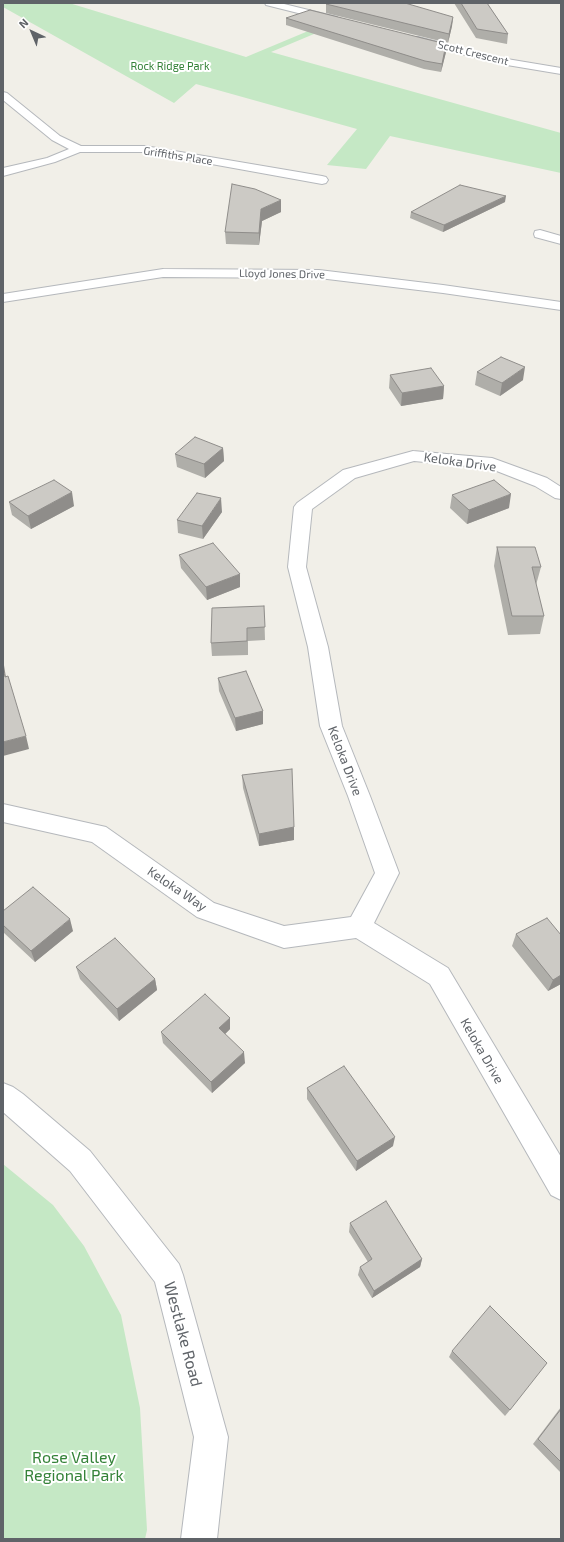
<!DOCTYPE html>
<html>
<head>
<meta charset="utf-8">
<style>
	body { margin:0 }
	#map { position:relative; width:564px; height:1542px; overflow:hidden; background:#f1efe8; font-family:"Exo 2",sans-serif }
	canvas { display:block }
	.frame { position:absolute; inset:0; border:4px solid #5f6368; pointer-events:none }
	.north { position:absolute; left:12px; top:12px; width:40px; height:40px; -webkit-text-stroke:3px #fff; paint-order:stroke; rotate:316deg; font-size:11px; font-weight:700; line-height:16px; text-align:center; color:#5f6368 }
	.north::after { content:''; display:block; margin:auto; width:14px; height:18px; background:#5f6368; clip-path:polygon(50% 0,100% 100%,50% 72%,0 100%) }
</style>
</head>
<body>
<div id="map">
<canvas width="564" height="1542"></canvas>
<div class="frame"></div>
<div class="north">N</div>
</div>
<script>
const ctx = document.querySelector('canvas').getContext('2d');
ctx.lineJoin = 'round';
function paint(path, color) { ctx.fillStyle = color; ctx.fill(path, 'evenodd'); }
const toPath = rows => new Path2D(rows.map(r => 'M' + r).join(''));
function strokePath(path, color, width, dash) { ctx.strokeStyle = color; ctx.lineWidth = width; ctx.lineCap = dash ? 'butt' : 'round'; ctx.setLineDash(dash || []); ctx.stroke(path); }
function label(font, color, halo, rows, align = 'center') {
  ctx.font = font + ' "Exo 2",sans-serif'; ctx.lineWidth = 4; ctx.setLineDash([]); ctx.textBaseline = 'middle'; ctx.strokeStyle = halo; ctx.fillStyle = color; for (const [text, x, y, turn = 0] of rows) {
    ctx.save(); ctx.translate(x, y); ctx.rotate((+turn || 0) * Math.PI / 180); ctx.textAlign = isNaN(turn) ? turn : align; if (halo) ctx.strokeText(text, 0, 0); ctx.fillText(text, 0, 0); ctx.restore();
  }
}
const green = toPath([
	[3,3,69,3,246,57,325,24,333,26,271,52,561,133,561,173,390,136,366,169,327,165,357,129,196,84,174,103,3,7],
	[3,1164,53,1205,84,1246,121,1315,140,1408,147,1530,145,1539,3,1539]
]);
const minor = toPath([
	[265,3,280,3,337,17,339,19,334,22,266,5,265,3],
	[418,37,501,58,561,68,561,74,501,64,415,42,413,40,415,38,418,37],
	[3,92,7,93,60,136,81,146,145,146,322,176,326,177,328,180,326,183,322,184,145,152,80,152,55,162,3,176,3,168,47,158,69,149,52,140,3,100,3,92],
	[540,230,561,236,561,244,535,237,534,234,535,231,540,230],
	[163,269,319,270,443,285,561,302,561,310,443,293,319,278,163,277,3,302,3,294,163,269],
	[413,451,492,458,547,478,561,487,561,499,555,498,535,486,489,468,414,461,355,478,312,509,306,567,328,647,342,726,370,796,399,873,374,923,448,968,561,1157,561,1200,551,1195,430,984,356,938,284,948,197,917,92,842,3,822,3,804,106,827,214,903,284,926,351,917,375,873,348,796,320,726,308,647,288,567,294,507,297,503,343,470,413,451],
	[3,1083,13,1087,23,1094,90,1151,179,1264,183,1275,228,1437,217,1539,181,1539,194,1437,155,1282,70,1171,3,1112,3,1083]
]);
const wall = toPath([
	[454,3,487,3,508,34,507,44,476,38],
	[326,4,453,17,452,26,448,43,326,13],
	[286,18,446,44,446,52,441,72,424,69,286,25],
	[281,200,281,212,262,221,259,245,226,244,225,232],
	[505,202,443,232,410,218,411,212],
	[477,372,523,380,500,396,475,385],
	[390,375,444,386,443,399,401,406,389,388],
	[223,448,224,461,205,478,177,467,175,454],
	[452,495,509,508,467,524,450,508],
	[9,502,74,506,31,529,12,515],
	[222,512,203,539,178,533,177,520],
	[497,547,541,567,536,585,544,616,540,634,508,635,494,566],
	[179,555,240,587,207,600,181,568],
	[264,606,265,640,248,641,248,655,212,656,211,643],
	[218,678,263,711,263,724,236,731,219,691],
	[242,775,294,827,294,840,259,846,243,788],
	[3,911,73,931,35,962,3,932],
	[516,934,561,935,561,984,548,991,512,946],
	[76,967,155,979,157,990,119,1021,80,979],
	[230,1018,230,1029,225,1034,245,1063,212,1093,163,1043,161,1032],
	[307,1088,393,1146,356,1171,307,1099],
	[350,1223,422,1259,420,1267,372,1298,358,1275,360,1267,368,1262,349,1232],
	[452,1351,510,1410,505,1416,449,1357],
	[561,1407,561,1473,533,1444]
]);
const shadedWall = toPath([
	[453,17,452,26,448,43,449,34],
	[446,44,446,52,441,72,442,64],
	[506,196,505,202,443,232,444,225],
	[281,200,281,212,262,221,259,245,259,233,261,209],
	[525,367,523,380,500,396,502,383],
	[444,386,443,399,401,406,402,393],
	[223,448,224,461,205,478,204,464],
	[72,492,74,506,31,529,28,516],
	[511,494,509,508,467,524,469,510],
	[221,498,222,512,203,539,202,526],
	[240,574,240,587,207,600,206,587],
	[3,659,8,690,5,677,3,668],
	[263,711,263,724,236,731,235,718],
	[26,736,29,749,3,756,3,742],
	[294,827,294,840,259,846,259,834],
	[70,919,73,931,35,962,31,951],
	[561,975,561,984,548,991,553,980],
	[155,979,157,990,119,1021,117,1009],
	[230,1018,230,1029,220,1039,219,1028],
	[244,1052,245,1063,212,1093,211,1082],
	[395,1137,393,1146,356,1171,357,1161],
	[422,1259,420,1267,372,1298,374,1291]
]);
const building = toPath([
	[329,3,405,3,453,17,449,34,326,4,329,3],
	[461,3,487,3,508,34,477,29,461,3],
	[310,10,446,44,442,64,425,61,286,18,310,10],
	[232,184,255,189,281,200,261,209,259,233,225,232,232,184],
	[460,185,506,196,444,225,411,212,460,185],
	[501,357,525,367,502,383,477,372,501,357],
	[431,368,444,386,402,393,390,375,431,368],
	[195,437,223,448,204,464,175,454,195,437],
	[54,480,72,492,28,516,9,502,54,480],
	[494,480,511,494,469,510,452,495,494,480],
	[197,493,221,498,202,526,177,520,197,493],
	[213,543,240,574,206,587,179,555,213,543],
	[497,547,535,547,541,567,532,567,544,616,512,616,497,547],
	[264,606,265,627,247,628,247,641,211,643,212,608,264,606],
	[3,668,5,677,8,676,26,736,3,742,3,668],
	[246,671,263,711,235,718,218,678,246,671],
	[292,769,294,827,259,834,242,775,292,769],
	[33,887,70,919,31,951,3,925,3,911,33,887],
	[547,918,561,935,561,975,553,980,516,934,547,918],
	[115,938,155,979,117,1009,76,967,115,938],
	[205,994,230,1018,219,1028,244,1052,211,1082,161,1032,205,994],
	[344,1066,395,1137,357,1161,307,1088,344,1066],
	[386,1201,422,1259,374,1291,360,1267,372,1259,350,1223,386,1201],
	[490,1306,547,1363,510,1410,452,1351,490,1306],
	[561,1409,561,1462,538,1439,561,1409]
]);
const farStreetnames = [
	["Scott Crescent",473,53,14],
	["Griffiths Place",178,156,9],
	["Lloyd Jones Drive",282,274,1]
];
const farParknames = [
	["Rock Ridge Park",170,66]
];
const streetNames = [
	["Keloka Drive",460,462,8],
	["Keloka Drive",345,761,69],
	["Keloka Way",177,889,34],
	["Keloka Drive",482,1051,60]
];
const nearStreetnames = [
	["Westlake Road",183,1334,75]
];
const nearParknames = [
	["Rose Valley",74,1458],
	["Regional Park",74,1476]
];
paint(green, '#c5e8c5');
strokePath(minor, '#b5b8bc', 2);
paint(minor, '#fff');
paint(wall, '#afaea9');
paint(shadedWall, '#8f8d8a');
paint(building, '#cccac5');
strokePath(building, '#8f8d8a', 1);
label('11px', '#5f6368', '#fff', farStreetnames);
label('11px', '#348238', '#fff', farParknames);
label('13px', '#5f6368', '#fff', streetNames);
label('16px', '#5f6368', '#fff', nearStreetnames);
label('16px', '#348238', '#fff', nearParknames);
</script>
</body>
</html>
